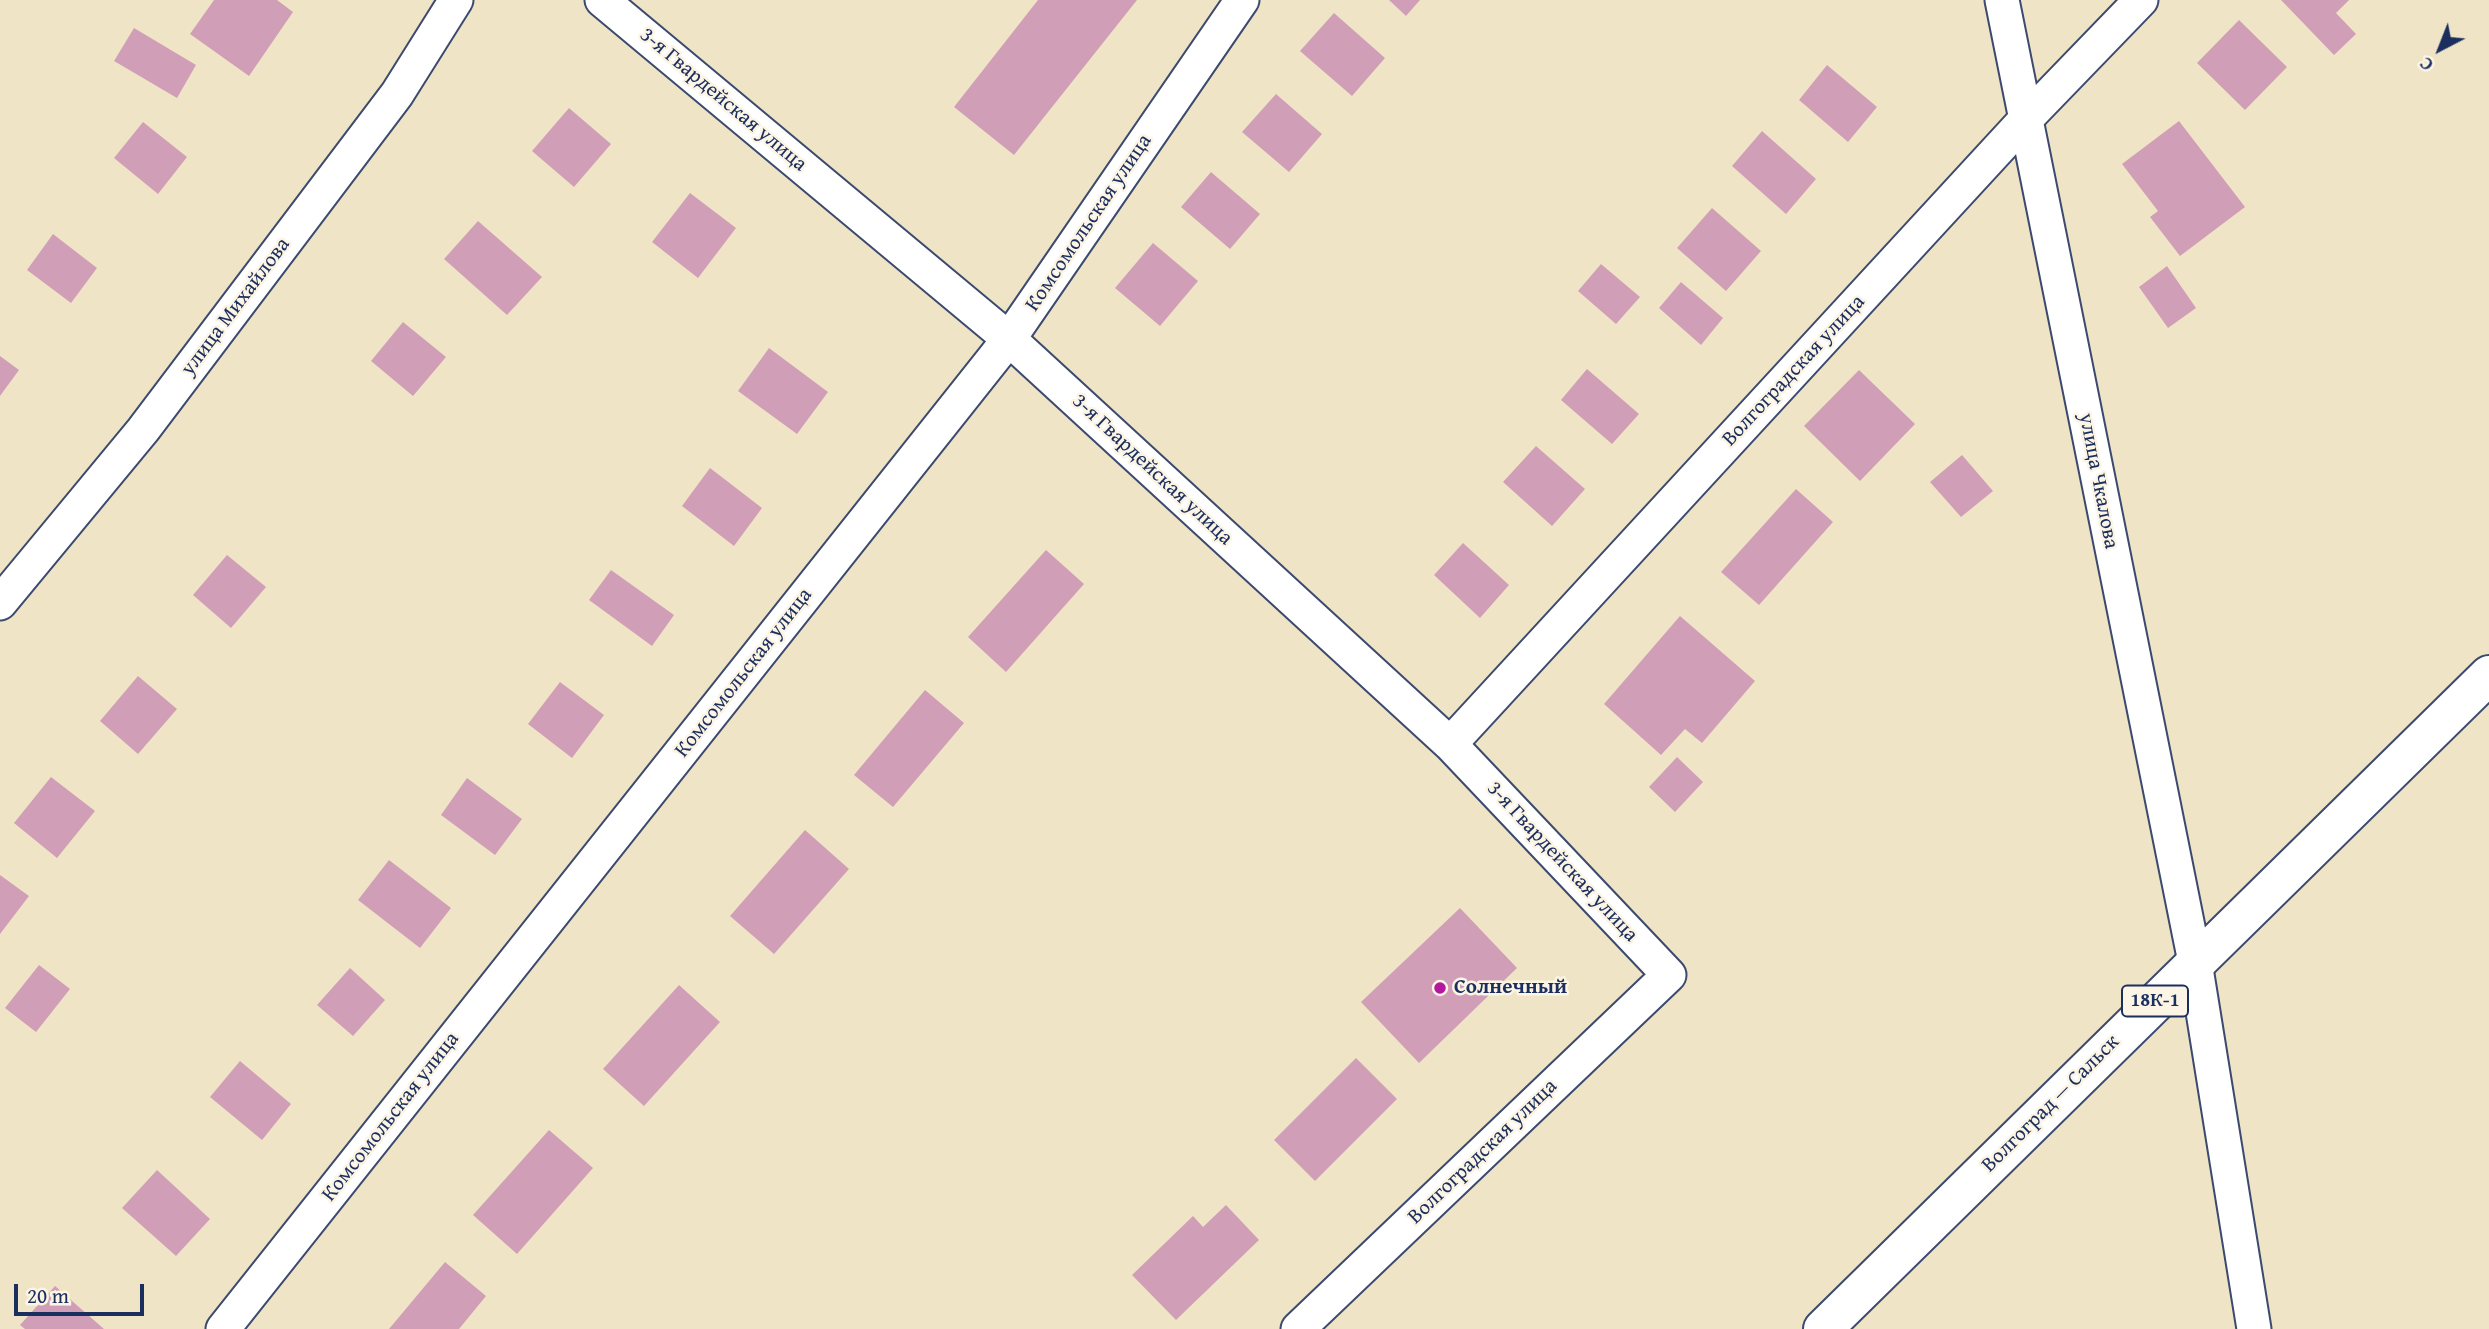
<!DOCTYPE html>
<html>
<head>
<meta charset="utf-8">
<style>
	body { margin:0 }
	#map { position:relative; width:2489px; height:1329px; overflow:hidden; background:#f0e4c6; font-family:"Gentium Book Plus",serif }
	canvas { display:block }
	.north { position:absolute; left:2405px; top:14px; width:70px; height:70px; -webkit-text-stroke:5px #fcf5e5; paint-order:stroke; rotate:222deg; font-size:19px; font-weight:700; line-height:28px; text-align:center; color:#1b2f5e }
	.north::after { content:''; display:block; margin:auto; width:24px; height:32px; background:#1b2f5e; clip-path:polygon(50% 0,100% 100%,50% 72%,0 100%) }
	.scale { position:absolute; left:14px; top:1284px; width:130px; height:32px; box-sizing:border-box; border:4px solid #1b2f5e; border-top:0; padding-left:9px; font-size:21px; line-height:24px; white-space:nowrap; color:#1b2f5e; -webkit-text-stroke:5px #fcf5e5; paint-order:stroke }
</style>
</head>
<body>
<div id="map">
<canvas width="2489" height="1329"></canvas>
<div class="north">С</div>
<div class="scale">20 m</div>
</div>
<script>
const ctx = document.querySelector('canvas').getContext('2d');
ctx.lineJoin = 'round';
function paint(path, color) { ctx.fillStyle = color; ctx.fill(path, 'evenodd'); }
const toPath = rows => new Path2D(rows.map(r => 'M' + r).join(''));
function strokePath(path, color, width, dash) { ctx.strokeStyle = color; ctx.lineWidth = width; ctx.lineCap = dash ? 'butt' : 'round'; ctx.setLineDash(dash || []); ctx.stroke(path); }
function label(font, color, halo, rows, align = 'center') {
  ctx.font = font + ' "Gentium Book Plus",serif'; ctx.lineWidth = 5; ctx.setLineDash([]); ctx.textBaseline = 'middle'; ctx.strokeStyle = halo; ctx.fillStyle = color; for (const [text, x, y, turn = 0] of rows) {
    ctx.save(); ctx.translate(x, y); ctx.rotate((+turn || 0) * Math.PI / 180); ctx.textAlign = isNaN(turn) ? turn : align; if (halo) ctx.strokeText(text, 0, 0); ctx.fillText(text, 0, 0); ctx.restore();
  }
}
const building = toPath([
	[214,0,277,0,293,12,249,76,190,34],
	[1038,0,1137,0,1014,155,954,107],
	[1389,0,1420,0,1406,16],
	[2281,0,2349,0,2336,13,2356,34,2334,55],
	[1334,13,1385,58,1352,96,1300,51],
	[2239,20,2287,67,2245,110,2197,63],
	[134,28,196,65,177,98,114,61],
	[1827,65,1877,107,1848,142,1799,100],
	[1276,94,1322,134,1289,172,1242,132],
	[569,108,611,144,574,187,532,151],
	[2179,121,2245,207,2180,256,2150,217,2158,211,2122,164],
	[143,122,187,157,158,194,114,158],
	[1762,131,1816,179,1786,214,1732,166],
	[1211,172,1260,214,1230,249,1181,207],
	[690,193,736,228,698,278,652,242],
	[1712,208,1761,251,1726,291,1677,248],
	[478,221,542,277,507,315,444,259],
	[53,234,97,268,71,303,27,270],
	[1153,243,1198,281,1160,326,1115,288],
	[1601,264,1640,297,1616,324,1578,291],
	[2167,266,2196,308,2168,328,2139,287],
	[1681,282,1723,318,1701,345,1659,308],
	[403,322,446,357,413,396,371,361],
	[769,348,828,392,797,434,738,391],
	[0,356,19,370,0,396],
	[1587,369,1639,414,1612,444,1561,400],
	[1859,370,1915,424,1860,481,1804,426],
	[1536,446,1585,489,1552,526,1503,482],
	[1962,455,1993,491,1961,517,1930,482],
	[710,468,762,508,734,546,682,506],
	[1796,489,1833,522,1759,605,1721,572],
	[1463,543,1509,585,1480,618,1434,575],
	[1046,550,1084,584,1006,672,968,637],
	[227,555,266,587,231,628,193,595],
	[611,570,674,615,652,646,589,600],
	[1680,616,1755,681,1702,743,1685,729,1661,755,1604,704],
	[138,676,177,709,138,754,100,721],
	[560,682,604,715,572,758,528,724],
	[925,690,964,723,893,807,854,775],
	[1677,757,1703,782,1675,812,1649,787],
	[51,777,95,811,57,858,14,823],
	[467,778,522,819,495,855,441,815],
	[805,830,849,869,774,954,730,916],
	[389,860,451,908,420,948,358,900],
	[0,875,29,896,0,934],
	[1460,908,1517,968,1419,1063,1361,1002],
	[39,965,70,989,36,1032,5,1008],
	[350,968,385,1000,353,1036,317,1005],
	[679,985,720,1022,644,1106,603,1069],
	[1356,1058,1397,1099,1315,1181,1274,1140],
	[240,1061,291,1104,262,1140,210,1097],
	[549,1130,593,1168,517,1254,473,1215],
	[157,1170,210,1219,176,1256,122,1208],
	[1226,1205,1259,1240,1176,1320,1132,1275,1193,1216,1203,1227],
	[445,1262,486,1296,459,1329,389,1329],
	[55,1286,104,1329,25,1329,20,1325]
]);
const minor = toPath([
	[602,0,1009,339,1450,744,1669,975,1298,1329],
	[2002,0,2195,962,2254,1329],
	[0,603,143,430,397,94,456,0],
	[1450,744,2025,120,2141,0],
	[223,1329,1009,339,1242,0]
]);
const primary = toPath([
	[1823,1329,2489,675]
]);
const markers = [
	[1440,988,7,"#b5179e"]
];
const shields = [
	[2155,1001,66]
];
const shieldNames = [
	["18К-1",2155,1001]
];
const streetNames = [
	["3-я Гвардейская улица",723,100,40],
	["Комсомольская улица",1089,223,-56],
	["улица Михайлова",236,307,-53],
	["Волгоградская улица",1794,371,-47],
	["3-я Гвардейская улица",1152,470,43],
	["улица Чкалова",2098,481,79],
	["Комсомольская улица",744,673,-52],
	["3-я Гвардейская улица",1562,862,47],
	["Волгоград — Сальск",2051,1104,-45],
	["Комсомольская улица",391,1117,-52],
	["Волгоградская улица",1483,1152,-44]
];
const poiNames = [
	["Солнечный",1454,988]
];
paint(building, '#d09fb7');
strokePath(minor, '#3b4a6e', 37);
strokePath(primary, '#3b4a6e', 42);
strokePath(minor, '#fff', 33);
strokePath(primary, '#fff', 38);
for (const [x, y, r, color] of markers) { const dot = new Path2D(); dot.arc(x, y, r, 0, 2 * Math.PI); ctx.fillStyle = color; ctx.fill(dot); strokePath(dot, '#fcf5e5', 2.5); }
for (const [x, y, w] of shields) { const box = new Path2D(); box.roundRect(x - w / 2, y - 15.5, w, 31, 5); ctx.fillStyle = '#fcf5e5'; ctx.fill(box); strokePath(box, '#1b2f5e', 2); }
label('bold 19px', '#1b2f5e', null, shieldNames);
label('21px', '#1b2f5e', '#fcf5e5', streetNames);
label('bold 21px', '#1b2f5e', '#fcf5e5', poiNames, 'left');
</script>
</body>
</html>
